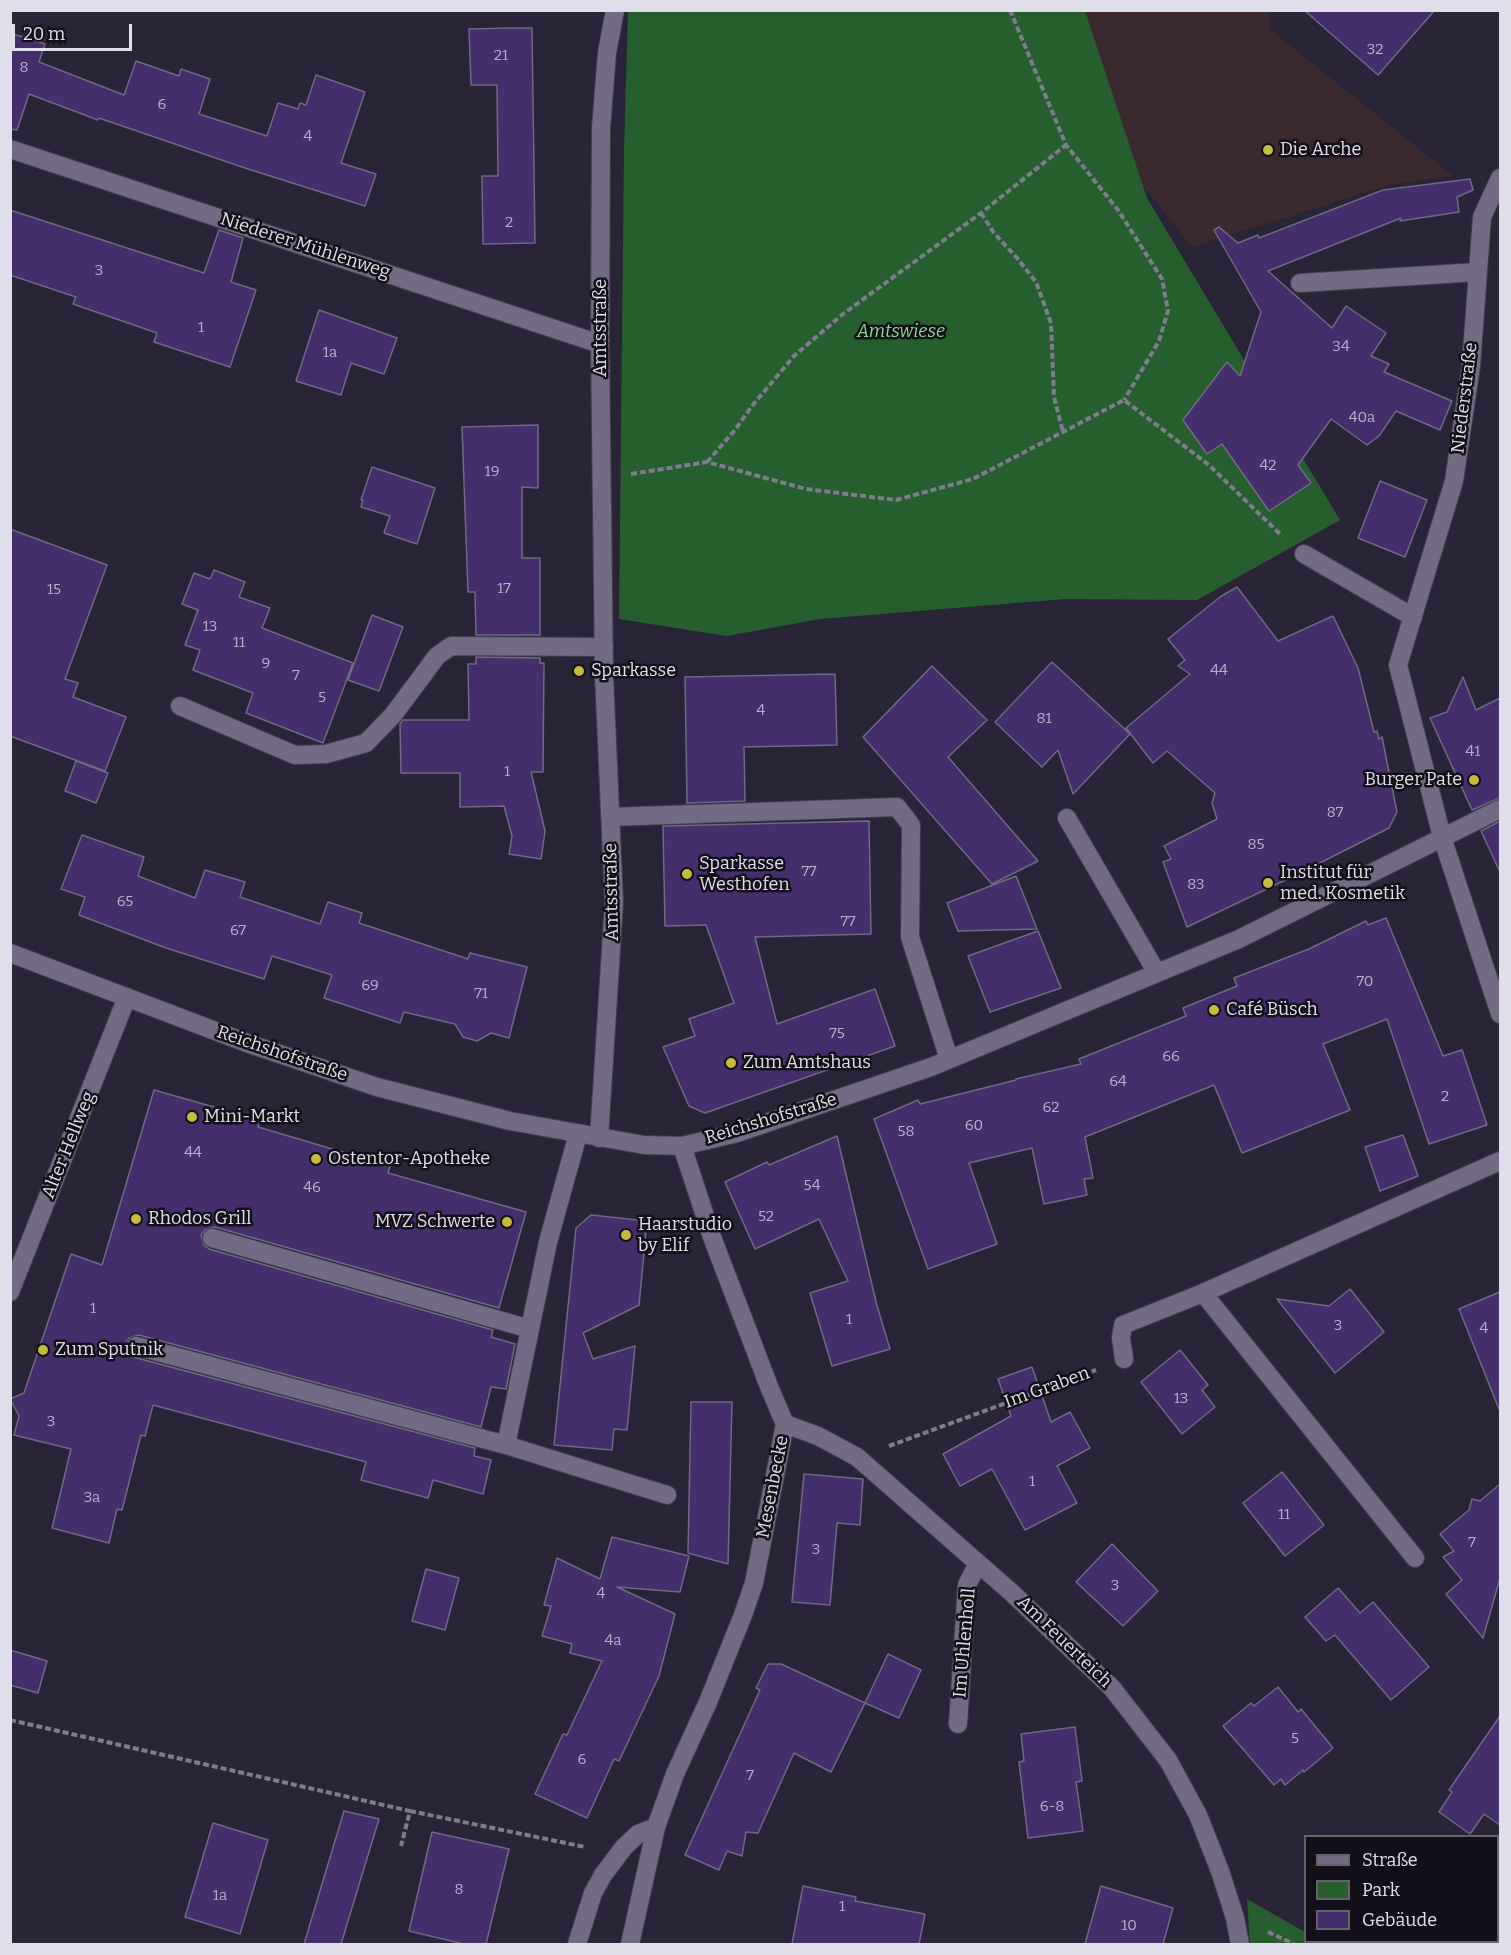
<!DOCTYPE html>
<html>
<head>
<meta charset="utf-8">
<style>
	body { margin:0 }
	#map { position:relative; width:1511px; height:1955px; overflow:hidden; background:#2a2438; font-family:Bitter,serif }
	canvas { display:block }
	.frame { position:absolute; inset:0; border:12px solid #e1deec; pointer-events:none }
	.legend { position:absolute; left:1304px; top:1835px; width:195px; height:108px; box-sizing:border-box; background:#120f18; border:2px solid #65626d; margin:0; padding:8px 10px; list-style:none; font-size:18px; color:#e1deec }
	.legend li { display:flex; align-items:center; gap:12px; height:30px }
	.legend b { width:30px; border:2px solid #65626d }
	.scale { position:absolute; left:12px; top:24px; width:120px; height:27px; box-sizing:border-box; border:3px solid #e1deec; border-top:0; padding-left:8px; font-size:18px; line-height:21px; white-space:nowrap; color:#e1deec; -webkit-text-stroke:4px #120f18; paint-order:stroke }
</style>
</head>
<body>
<div id="map">
<canvas width="1511" height="1955"></canvas>
<div class="frame"></div>
<ul class="legend">
<li><b style="height:8px;background:#726b83"></b>Straße</li>
<li><b style="height:16px;background:#265f2d"></b>Park</li>
<li><b style="height:16px;background:#442e6b"></b>Gebäude</li>
</ul>
<div class="scale">20 m</div>
</div>
<script>
const ctx = document.querySelector('canvas').getContext('2d');
ctx.lineJoin = 'round';
function paint(path, color) { ctx.fillStyle = color; ctx.fill(path, 'evenodd'); }
const toPath = rows => new Path2D(rows.map(r => 'M' + r).join(''));
function strokePath(path, color, width, dash) { ctx.strokeStyle = color; ctx.lineWidth = width; ctx.lineCap = dash ? 'butt' : 'round'; ctx.setLineDash(dash || []); ctx.stroke(path); }
function label(font, color, halo, rows, align = 'center') {
  ctx.font = font + ' Bitter,serif'; ctx.lineWidth = 5; ctx.setLineDash([]); ctx.textBaseline = 'middle'; ctx.strokeStyle = halo; ctx.fillStyle = color; for (const [text, x, y, turn = 0] of rows) {
    ctx.save(); ctx.translate(x, y); ctx.rotate((+turn || 0) * Math.PI / 180); ctx.textAlign = isNaN(turn) ? turn : align; if (halo) ctx.strokeText(text, 0, 0); ctx.fillText(text, 0, 0); ctx.restore();
  }
}
const education = toPath([
	[1053,11,1269,11,1271,30,1453,176,1392,184,1192,247,1094,124]
]);
const green = toPath([
	[628,11,1085,11,1147,198,1340,520,1197,600,1065,599,820,619,727,636,619,619,624,150],
	[1247,1899,1305,1932,1306,1942,1321,1942,1327,1944,1250,1944]
]);
const building = toPath([
	[1304,10,1435,10,1378,75,1304,10],
	[511,28,532,28,535,243,483,244,482,176,498,176,497,85,471,85,469,29,511,28],
	[10,33,45,44,39,62,124,95,136,61,179,76,181,69,210,79,199,114,267,136,278,103,298,109,300,103,306,105,316,75,365,92,341,163,376,174,365,206,245,168,99,118,98,120,29,94,17,130,10,129,10,33],
	[1470,179,1473,190,1457,197,1459,212,1400,221,1401,218,1268,271,1332,328,1346,306,1386,333,1371,356,1389,364,1384,372,1452,401,1440,430,1396,411,1379,436,1367,445,1331,419,1298,465,1311,483,1269,511,1222,444,1207,454,1183,420,1227,362,1240,376,1261,312,1214,230,1219,227,1238,243,1258,235,1259,238,1383,190,1470,179],
	[10,210,204,273,219,230,243,238,231,282,256,290,230,367,154,342,157,333,73,304,76,297,10,275,10,210],
	[319,310,397,338,384,374,351,363,341,395,296,381,319,310],
	[538,425,538,488,522,487,522,558,540,558,540,635,476,635,475,592,468,592,462,427,538,425],
	[372,467,435,488,417,544,384,533,390,516,361,507,363,500,361,500,372,467],
	[1380,481,1427,500,1405,557,1358,538,1380,481],
	[10,529,107,565,65,679,78,683,73,697,126,717,105,771,10,736,10,529],
	[214,570,245,582,239,597,270,608,262,628,353,663,323,743,246,713,253,693,193,670,200,650,185,645,198,610,182,604,194,573,210,579,214,570],
	[1237,587,1278,641,1333,616,1358,668,1374,732,1377,731,1379,739,1382,737,1397,812,1389,828,1294,876,1187,927,1163,862,1171,859,1164,846,1217,819,1212,803,1215,793,1167,751,1153,763,1126,728,1190,674,1178,666,1185,660,1168,639,1220,597,1237,587],
	[372,615,403,627,379,691,348,680,372,615],
	[476,657,540,658,540,663,544,663,543,772,531,772,545,831,541,859,509,854,512,836,504,806,460,807,460,773,401,773,400,724,403,720,469,720,468,664,476,664,476,657],
	[1052,662,1130,734,1073,794,1058,750,1042,767,995,722,1052,662],
	[932,666,987,720,948,757,1038,861,992,884,863,737,932,666],
	[835,674,837,745,744,747,745,801,687,803,685,677,835,674],
	[1463,677,1476,710,1500,698,1500,798,1472,810,1430,718,1447,712,1463,677],
	[76,761,108,773,96,803,65,791,76,761],
	[869,821,871,934,755,937,777,1024,875,989,895,1046,705,1113,689,1106,663,1047,695,1036,689,1019,734,1003,706,925,665,926,663,826,869,821],
	[1500,821,1500,872,1481,831,1500,821],
	[82,835,144,857,138,876,195,898,205,870,245,882,240,897,320,924,328,902,362,913,359,923,468,959,470,953,527,967,509,1038,491,1033,477,1041,463,1037,455,1024,404,1012,400,1023,324,998,332,975,272,956,264,979,166,948,79,915,85,897,61,889,82,835],
	[1016,876,1037,929,958,931,947,903,1016,876],
	[1386,918,1443,1056,1462,1050,1487,1125,1429,1144,1387,1019,1323,1044,1350,1110,1242,1153,1214,1085,1085,1137,1093,1178,1084,1179,1087,1195,1044,1204,1032,1148,969,1163,997,1244,928,1269,874,1119,918,1100,920,1104,1016,1080,1016,1079,1081,1064,1079,1059,1186,1016,1183,1008,1237,986,1234,978,1309,949,1366,921,1368,925,1386,918],
	[1038,931,1061,988,990,1012,968,956,1038,931],
	[154,1090,260,1120,258,1127,390,1166,388,1173,526,1212,499,1308,215,1227,205,1230,201,1235,204,1245,209,1249,493,1330,491,1337,515,1344,506,1389,491,1387,481,1427,139,1335,129,1338,125,1344,128,1353,133,1357,475,1448,474,1456,491,1460,483,1494,433,1480,428,1498,361,1480,366,1462,153,1405,145,1436,141,1435,122,1510,117,1509,109,1543,52,1528,71,1449,14,1435,19,1416,10,1399,24,1393,71,1254,102,1265,154,1090],
	[1403,1135,1418,1176,1380,1191,1365,1147,1403,1135],
	[837,1136,877,1306,890,1349,832,1366,810,1293,848,1281,819,1219,755,1249,725,1182,767,1162,769,1165,837,1136],
	[591,1215,647,1221,639,1305,583,1333,593,1359,635,1346,627,1430,614,1429,612,1450,554,1445,576,1228,591,1215],
	[1350,1289,1384,1332,1335,1373,1277,1299,1329,1306,1350,1289],
	[1500,1292,1500,1409,1499,1409,1459,1309,1500,1292],
	[1180,1350,1208,1385,1202,1390,1215,1407,1182,1434,1141,1382,1180,1350],
	[1032,1367,1051,1422,1070,1412,1090,1448,1057,1466,1077,1503,1025,1530,992,1469,960,1486,943,1454,1011,1416,998,1379,1032,1367],
	[691,1402,732,1402,728,1564,688,1553,691,1402],
	[1282,1472,1324,1525,1285,1556,1243,1503,1282,1472],
	[804,1474,863,1479,860,1525,837,1523,830,1605,792,1602,804,1474],
	[1500,1484,1500,1578,1483,1638,1446,1594,1462,1580,1443,1557,1454,1551,1440,1534,1469,1510,1472,1499,1480,1501,1500,1484],
	[612,1537,689,1556,680,1592,617,1587,675,1614,659,1676,619,1761,614,1759,587,1818,535,1794,563,1734,567,1735,602,1661,570,1653,572,1644,542,1636,551,1606,544,1605,557,1558,600,1579,612,1537],
	[1112,1544,1158,1591,1123,1626,1076,1582,1112,1544],
	[426,1569,459,1578,445,1630,412,1621,426,1569],
	[1338,1588,1360,1613,1373,1602,1429,1667,1391,1700,1335,1635,1326,1641,1305,1617,1338,1588],
	[10,1650,47,1661,38,1693,10,1685,10,1650],
	[888,1654,921,1670,899,1718,865,1703,831,1772,794,1753,758,1833,746,1832,742,1856,727,1851,719,1870,685,1855,760,1690,756,1688,768,1664,781,1664,865,1703,888,1654],
	[1278,1687,1298,1712,1301,1709,1333,1748,1304,1772,1303,1770,1285,1785,1281,1779,1274,1785,1223,1726,1251,1703,1254,1706,1278,1687],
	[1500,1716,1500,1825,1484,1814,1470,1834,1439,1812,1452,1792,1449,1790,1500,1716],
	[1075,1727,1082,1781,1076,1782,1083,1831,1028,1838,1019,1762,1024,1761,1021,1734,1075,1727],
	[344,1811,379,1819,341,1944,304,1944,344,1811],
	[213,1823,268,1840,240,1934,185,1917,213,1823],
	[432,1832,509,1849,486,1944,464,1944,409,1931,432,1832],
	[803,1886,856,1897,855,1901,925,1914,919,1944,792,1944,803,1886],
	[1101,1886,1173,1908,1163,1944,1085,1944,1101,1886]
]);
const path = toPath([
	[1010,10,1066,145,1118,210,1162,279,1168,311,1159,341,1124,400],
	[981,213,994,233,1017,258,1036,282,1051,323,1054,397,1063,432],
	[707,462,735,430,752,406,794,356,843,314,981,213,1066,145],
	[631,474,707,462,806,489,896,500,973,479,1124,400,1209,465,1282,536],
	[889,1446,1096,1370],
	[10,1720,410,1811,401,1846],
	[410,1811,585,1847],
	[1268,1932,1294,1944]
]);
const minor = toPath([
	[10,149,600,344],
	[1500,178,1482,217,1471,366,1454,481,1398,665,1442,837,1500,1014],
	[1300,283,1478,272],
	[1304,554,1413,617],
	[180,706,295,755,326,754,366,743,393,715,437,656,451,646,604,647],
	[610,817,897,807,911,825,910,937,949,1059],
	[1067,818,1157,973],
	[10,953,247,1043,377,1087,510,1121,644,1145,682,1146,737,1133,931,1067,1239,939,1500,809],
	[599,1138,614,902,604,674,600,344,601,128,607,53,615,10],
	[212,1238,530,1329],
	[10,1292,127,997],
	[1203,1293,1415,1558],
	[136,1346,506,1445,667,1495],
	[1124,1359,1121,1338,1123,1325,1203,1293,1500,1161],
	[785,1424,818,1436,857,1457,1012,1593,1112,1688,1168,1760,1198,1815,1220,1871,1235,1918,1240,1944],
	[506,1445,548,1242,578,1134],
	[958,1724,967,1585,978,1563],
	[577,1944,593,1893,603,1875,624,1847,638,1834,656,1827],
	[630,1944,656,1827,675,1774,708,1702,743,1615,754,1583,785,1424,770,1389,712,1237,682,1146]
]);
const markers = [
	[1268,150,6,"#c6bc3c"],
	[579,671,6,"#c6bc3c"],
	[1474,780,6,"#c6bc3c"],
	[687,874,6,"#c6bc3c"],
	[1268,883,6,"#c6bc3c"],
	[1214,1010,6,"#c6bc3c"],
	[731,1063,6,"#c6bc3c"],
	[192,1117,6,"#c6bc3c"],
	[316,1159,6,"#c6bc3c"],
	[136,1219,6,"#c6bc3c"],
	[507,1222,6,"#c6bc3c"],
	[626,1235,6,"#c6bc3c"],
	[43,1350,6,"#c6bc3c"]
];
const numberNames = [
	["32",1375,50],
	["21",501,56],
	["8",24,68],
	["6",162,105],
	["4",308,137],
	["2",509,223],
	["3",99,271],
	["1",201,328],
	["34",1341,347],
	["1a",330,353],
	["40a",1362,418],
	["42",1268,466],
	["19",492,472],
	["17",504,589],
	["15",54,590],
	["13",210,627],
	["11",239,643],
	["9",266,664],
	["44",1219,671],
	["7",296,676],
	["5",322,698],
	["4",761,711],
	["81",1044,719],
	["41",1473,752],
	["1",507,772],
	["87",1335,813],
	["85",1256,845],
	["77",809,872],
	["83",1196,885],
	["65",125,902],
	["77",848,922],
	["67",238,931],
	["70",1365,982],
	["69",370,986],
	["71",481,994],
	["75",837,1034],
	["66",1171,1057],
	["64",1118,1082],
	["2",1445,1097],
	["62",1051,1108],
	["60",974,1126],
	["58",906,1132],
	["44",193,1153],
	["54",812,1186],
	["46",312,1188],
	["52",766,1217],
	["1",93,1309],
	["1",849,1320],
	["3",1338,1326],
	["4",1484,1329],
	["13",1181,1399],
	["3",51,1422],
	["1",1032,1482],
	["3a",92,1498],
	["11",1284,1515],
	["7",1472,1543],
	["3",816,1550],
	["3",1115,1586],
	["4",601,1594],
	["4a",613,1641],
	["5",1295,1739],
	["6",582,1760],
	["7",750,1776],
	["6-8",1052,1807],
	["8",459,1890],
	["1a",220,1896],
	["1",842,1907],
	["10",1129,1926]
];
const poiNames = [
	["Die Arche",1280,150],
	["Sparkasse",591,671],
	["Burger Pate",1462,780,"right"],
	["Sparkasse",699,864],
	["Westhofen",699,885],
	["Institut für",1280,873],
	["med. Kosmetik",1280,894],
	["Café Büsch",1226,1010],
	["Zum Amtshaus",743,1063],
	["Mini-Markt",204,1117],
	["Ostentor-Apotheke",328,1159],
	["Rhodos Grill",148,1219],
	["MVZ Schwerte",495,1222,"right"],
	["Haarstudio",638,1225],
	["by Elif",638,1246],
	["Zum Sputnik",55,1350]
];
const streetNames = [
	["Niederer Mühlenweg",305,246,18],
	["Amtsstraße",601,328,-90],
	["Niederstraße",1465,398,-83],
	["Amtsstraße",612,892,-91],
	["Reichshofstraße",282,1054,19],
	["Reichshofstraße",771,1119,-17],
	["Alter Hellweg",69,1145,-68],
	["Im Graben",1047,1388,-20],
	["Mesenbecke",773,1487,-79],
	["Am Feuerteich",1064,1642,44],
	["Im Uhlenholl",965,1643,-85]
];
const parkNames = [
	["Amtswiese",901,332]
];
paint(education, '#3c2930');
paint(green, '#265f2d');
paint(building, '#442e6b');
strokePath(building, '#706a82', 1.5);
strokePath(minor, '#443f50', 20);
strokePath(path, '#817c8d', 4, [6, 3]);
strokePath(minor, '#726b83', 18);
for (const [x, y, r, color] of markers) { const dot = new Path2D(); dot.arc(x, y, r, 0, 2 * Math.PI); ctx.fillStyle = color; ctx.fill(dot); strokePath(dot, '#120f18', 2); }
label('15px', '#bab2cc', null, numberNames);
label('18px', '#e1deec', '#120f18', poiNames, 'left');
label('18px', '#e1deec', '#120f18', streetNames);
label('italic 18px', '#8adc90', '#120f18', parkNames);
</script>
</body>
</html>
